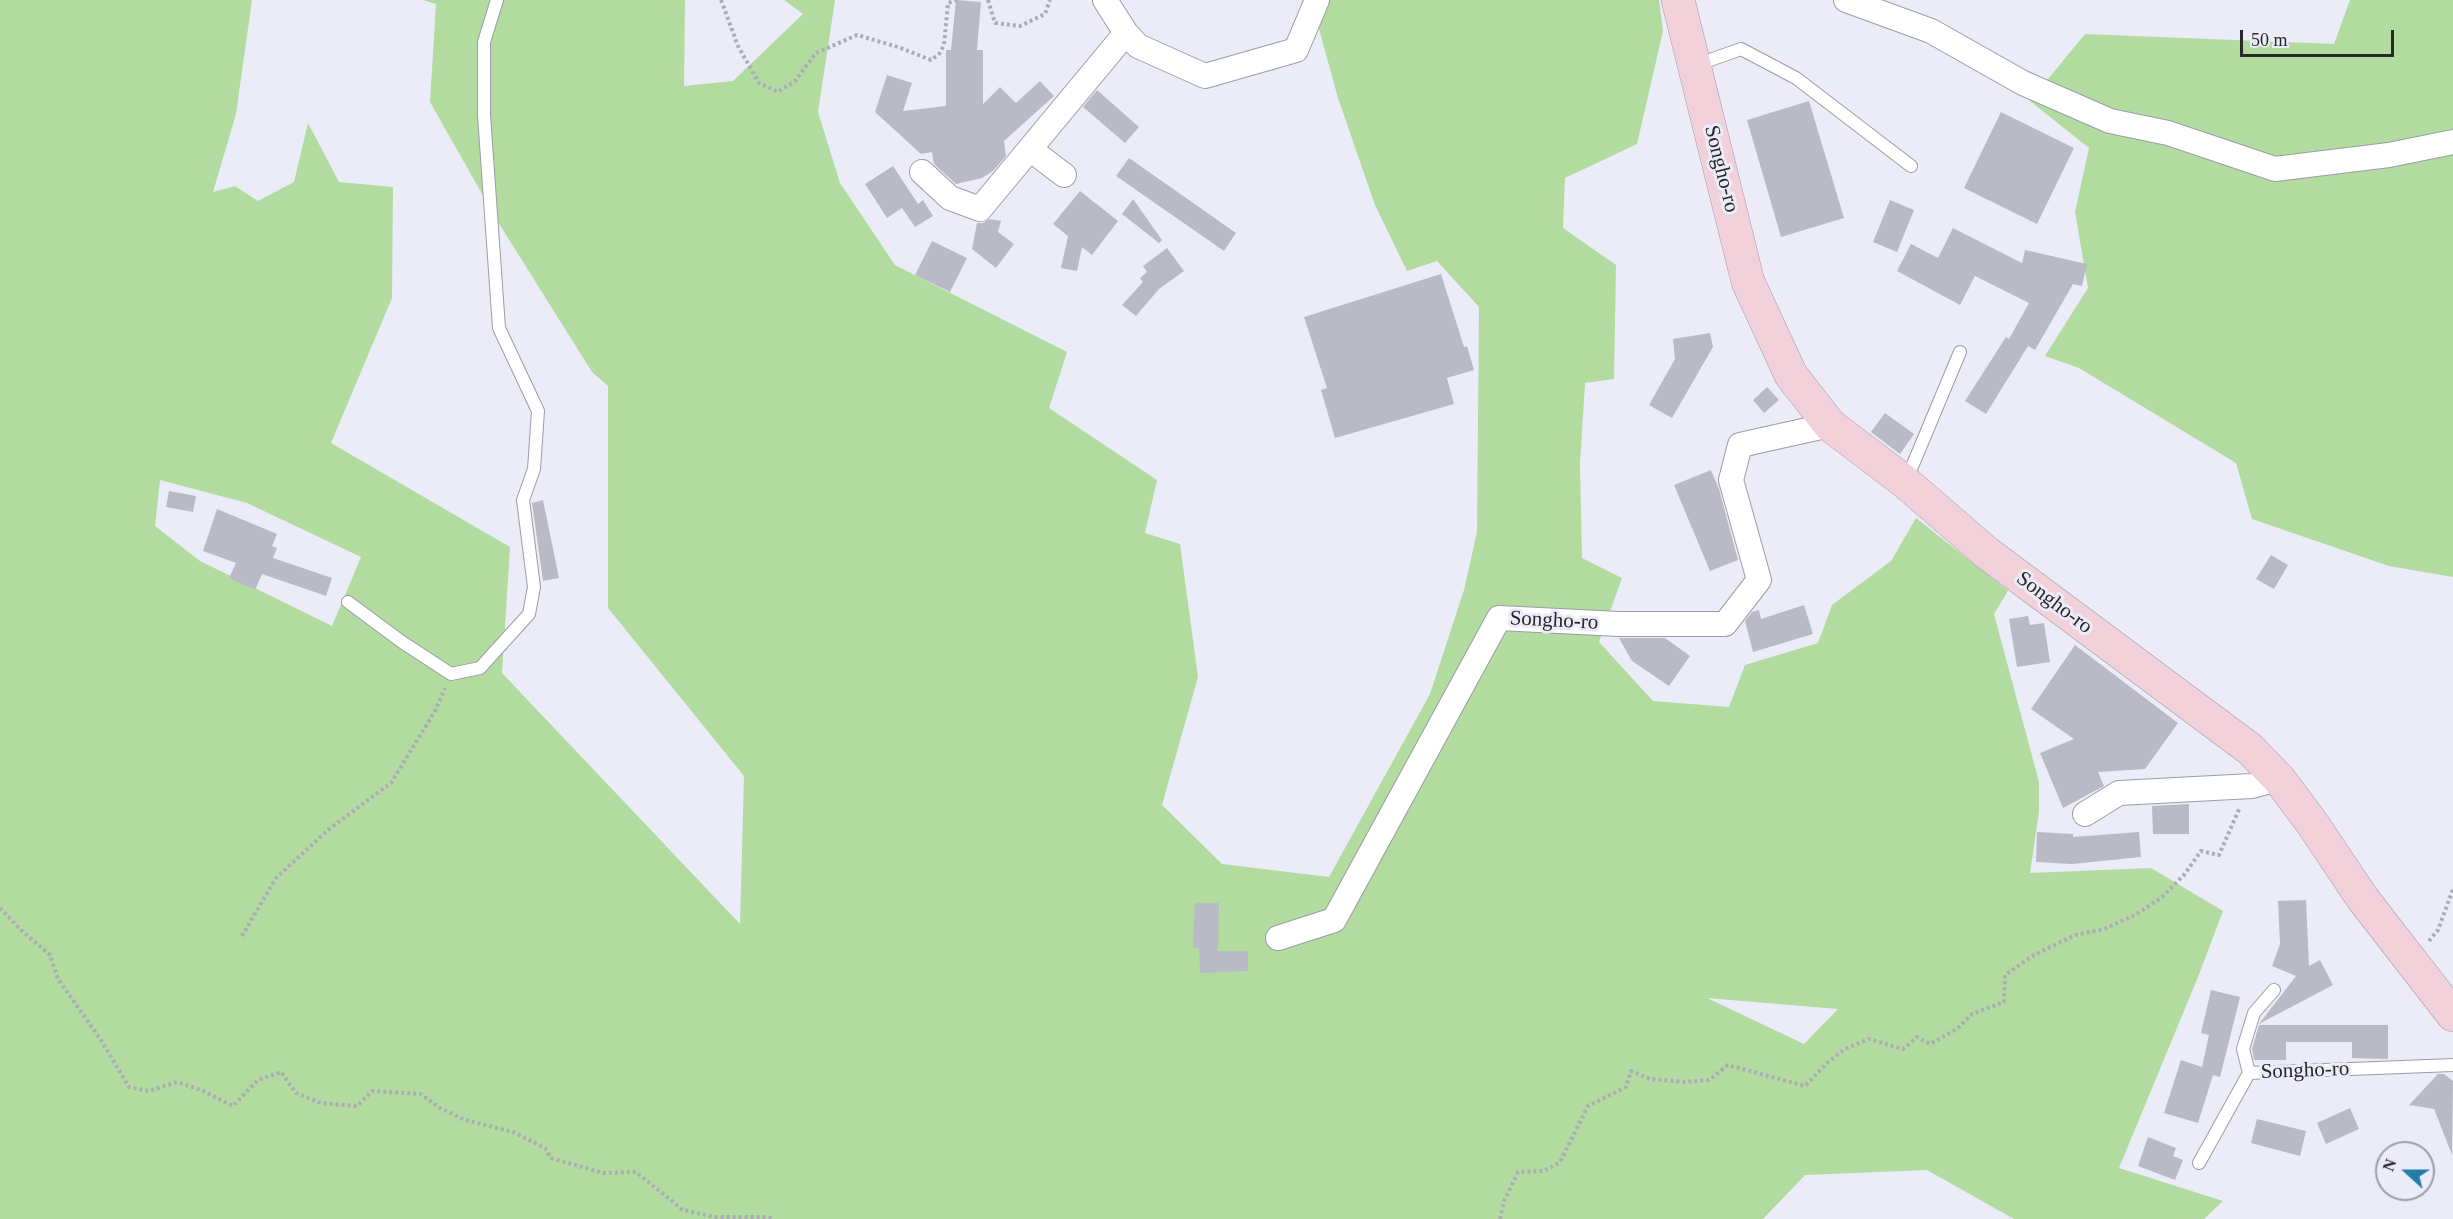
<!DOCTYPE html>
<html>
<head>
<meta charset="utf-8">
<style>
	body { margin:0 }
	#map { position:relative; width:2453px; height:1219px; overflow:hidden; background:#ebecf7; font-family:"Times New Roman",serif }
	canvas { display:block }
	.north { position:absolute; left:2375px; top:1141px; width:60px; height:60px; box-sizing:border-box; background:#ebecf7; border:2px solid #9d9da6; border-radius:50%; rotate:291deg; font-size:16px; font-weight:700; line-height:24px; text-align:center; color:#27272c }
	.north::after { content:''; display:block; margin:auto; width:21px; height:27px; background:#227dab; clip-path:polygon(50% 0,100% 100%,50% 72%,0 100%) }
	.scale { position:absolute; left:2240px; top:30px; width:154px; height:27px; box-sizing:border-box; border:3px solid #27272c; border-top:0; padding-left:8px; font-size:18px; line-height:21px; white-space:nowrap; color:#27272c; -webkit-text-stroke:4px #ebecf7; paint-order:stroke }
</style>
</head>
<body>
<div id="map">
<canvas width="2453" height="1219"></canvas>
<div class="north">N</div>
<div class="scale">50 m</div>
</div>
<script>
const ctx = document.querySelector('canvas').getContext('2d');
ctx.lineJoin = 'round';
function paint(path, color) { ctx.fillStyle = color; ctx.fill(path, 'evenodd'); }
const toPath = rows => new Path2D(rows.map(r => 'M' + r).join(''));
function strokePath(path, color, width, dash) { ctx.strokeStyle = color; ctx.lineWidth = width; ctx.lineCap = dash ? 'butt' : 'round'; ctx.setLineDash(dash || []); ctx.stroke(path); }
function label(font, color, halo, rows, align = 'center') {
  ctx.font = font + ' "Times New Roman",serif'; ctx.lineWidth = 6; ctx.setLineDash([]); ctx.textBaseline = 'middle'; ctx.strokeStyle = halo; ctx.fillStyle = color; for (const [text, x, y, turn = 0] of rows) {
    ctx.save(); ctx.translate(x, y); ctx.rotate((+turn || 0) * Math.PI / 180); ctx.textAlign = isNaN(turn) ? turn : align; if (halo) ctx.strokeText(text, 0, 0); ctx.fillText(text, 0, 0); ctx.restore();
  }
}
const green = toPath([
	[0,0,252,0,236,114,213,192,235,186,258,201,294,182,308,123,339,182,393,187,392,298,331,443,510,547,502,673,740,924,744,776,608,608,608,386,592,372,498,222,430,102,436,4,423,0,685,0,684,86,733,81,803,14,784,0,835,0,818,112,840,183,895,265,1067,352,1049,408,1157,480,1145,533,1180,544,1198,677,1162,805,1222,864,1329,877,1430,694,1464,590,1477,532,1479,307,1437,261,1407,271,1375,205,1338,98,1311,0,1659,0,1663,31,1637,144,1565,178,1563,228,1616,265,1614,379,1585,383,1580,464,1582,558,1622,578,1599,642,1653,701,1729,707,1745,665,1818,643,1832,605,1891,561,1916,518,2008,591,1994,614,2039,782,2039,812,2030,873,2151,868,2223,911,2198,977,2119,1168,2223,1201,2204,1219,2014,1219,1927,1170,1805,1175,1763,1219,0,1219],
	[160,480,247,503,361,557,332,626,200,561,155,526],
	[1707,998,1838,1009,1804,1044],
	[2350,0,2453,0,2453,577,2389,566,2252,519,2236,463,2079,368,2045,356,2088,288,2075,212,2089,148,2030,101,2085,34,2334,44]
]);
const building = toPath([
	[956,0,981,2,977,50,983,50,983,104,1000,87,1016,103,1040,81,1054,96,1004,141,1006,156,993,171,982,178,956,184,934,164,932,152,921,154,875,112,887,75,912,83,903,111,946,106,946,50,951,50],
	[1097,90,1139,127,1125,143,1083,107],
	[1809,101,1844,218,1781,237,1747,120],
	[2001,112,2074,148,2037,224,1964,188],
	[1129,158,1236,233,1224,251,1116,176],
	[893,166,918,204,923,200,933,216,915,227,902,208,887,218,865,184],
	[1080,191,1118,221,1092,255,1082,247,1077,271,1061,268,1068,236,1053,224],
	[1133,199,1162,240,1159,243,1122,214],
	[1890,200,1914,210,1897,252,1873,242],
	[989,219,1001,221,998,232,1014,244,996,268,972,249,977,223,983,223],
	[1953,228,2022,263,2025,250,2087,264,2082,286,2073,284,2035,350,2028,346,1986,414,1965,401,2006,337,2009,339,2029,303,1975,276,1960,305,1897,271,1911,244,1938,258],
	[932,241,967,258,950,292,915,275],
	[1167,248,1184,271,1159,289,1136,316,1122,305,1143,282,1140,278,1147,272,1143,266],
	[1441,274,1464,347,1467,346,1474,370,1447,378,1454,404,1335,438,1321,390,1327,388,1304,317],
	[1710,333,1713,347,1672,418,1649,405,1675,359,1673,339],
	[1767,387,1779,400,1764,413,1753,400],
	[1885,413,1914,434,1900,454,1871,432],
	[1711,470,1719,489,1738,560,1710,571,1674,485],
	[169,491,196,496,193,512,166,507],
	[543,500,559,578,543,581,532,503],
	[217,509,277,534,272,546,277,548,273,558,332,578,326,596,262,574,255,590,229,578,236,563,203,551],
	[2271,555,2288,565,2274,589,2256,579],
	[1804,605,1813,634,1753,652,1745,621,1752,612,1759,610,1761,619],
	[2028,616,2030,625,2044,623,2050,662,2017,667,2009,619],
	[1619,638,1665,638,1690,656,1669,686,1632,661],
	[2075,645,2178,723,2145,769,2098,772,2104,786,2063,808,2040,753,2074,739,2031,709],
	[2189,804,2189,834,2153,834,2152,806],
	[2037,832,2073,834,2073,837,2139,832,2141,857,2072,864,2036,862],
	[2306,900,2309,966,2320,960,2333,985,2259,1024,2296,976,2272,966,2280,944,2278,901],
	[1195,903,1219,903,1218,951,1248,951,1248,971,1200,973,1199,948,1193,948],
	[2211,990,2240,997,2220,1077,2213,1075,2198,1123,2164,1113,2181,1060,2202,1067,2209,1035,2201,1033],
	[2259,1025,2388,1025,2388,1059,2352,1058,2352,1042,2286,1042,2286,1060,2254,1060,2252,1049],
	[2438,1074,2444,1074,2453,1081,2452,1155,2434,1109,2409,1105],
	[2350,1108,2359,1129,2326,1144,2317,1123],
	[2257,1119,2306,1131,2300,1156,2251,1143],
	[2148,1137,2176,1148,2173,1156,2183,1160,2175,1180,2138,1166]
]);
const path = toPath([
	[721,0,738,46,759,83,778,92,795,81,816,53,857,35,898,47,931,60,939,54,944,45,948,3,957,0],
	[988,0,995,23,1020,26,1045,14,1050,0],
	[0,908,21,930,50,955,58,979,101,1040,129,1087,149,1091,177,1082,201,1090,233,1106,258,1080,281,1072,296,1093,321,1103,357,1106,372,1091,421,1094,440,1108,465,1120,513,1132,545,1148,551,1158,603,1173,636,1172,683,1210,715,1217,768,1217,773,1219],
	[242,936,276,878,329,829,391,783,435,711,445,688],
	[2429,941,2438,930,2453,889],
	[1500,1219,1504,1201,1518,1172,1544,1171,1560,1162,1588,1106,1626,1087,1631,1071,1650,1079,1685,1082,1709,1080,1728,1065,1805,1086,1827,1063,1845,1049,1869,1039,1903,1049,1917,1037,1930,1044,1957,1029,1972,1014,2004,1002,2005,975,2034,955,2075,935,2104,929,2135,915,2161,898,2184,875,2201,851,2219,855,2240,807]
]);
const lane = toPath([
	[1696,65,1741,49,1796,78,1911,166],
	[1906,481,1960,352],
	[348,602,402,642,451,674,480,668,529,614,534,587,523,500,534,469,538,411,499,328,484,115,484,42,497,0],
	[2274,990,2254,1013,2243,1049,2249,1073,2453,1065],
	[2199,1163,2249,1073]
]);
const street = toPath([
	[1105,0,1126,33,1138,46,1205,76,1296,50,1317,0],
	[1846,0,1931,31,2023,83,2110,121,2168,133,2275,169,2389,155,2453,142],
	[1031,150,1064,175],
	[922,172,950,198,980,209,1126,33],
	[2085,814,2119,793,2252,786,2279,779],
	[1278,938,1334,920,1499,618,1619,624,1725,624,1759,580,1731,480,1740,445,1830,425]
]);
const secondary = toPath([
	[1678,0,1748,282,1791,375,1830,425,1905,482,1987,553,2250,749,2279,779,2312,823,2363,899,2453,1015]
]);
const streetNames = [
	["Songho-ro",1721,169,76],
	["Songho-ro",2054,603,37],
	["Songho-ro",1554,621,3],
	["Songho-ro",2305,1071,-2]
];
paint(green, '#b1db9f');
paint(building, '#b9bac5');
strokePath(lane, '#9b9ca7', 14);
strokePath(street, '#9b9ca7', 26);
strokePath(secondary, '#9b9ca7', 34);
strokePath(path, '#acacb5', 4, [3, 3]);
strokePath(lane, '#fff', 12);
strokePath(street, '#fff', 24);
strokePath(secondary, '#f1d0d9', 33);
label('21px', '#27272c', '#ebecf7', streetNames);
</script>
</body>
</html>
